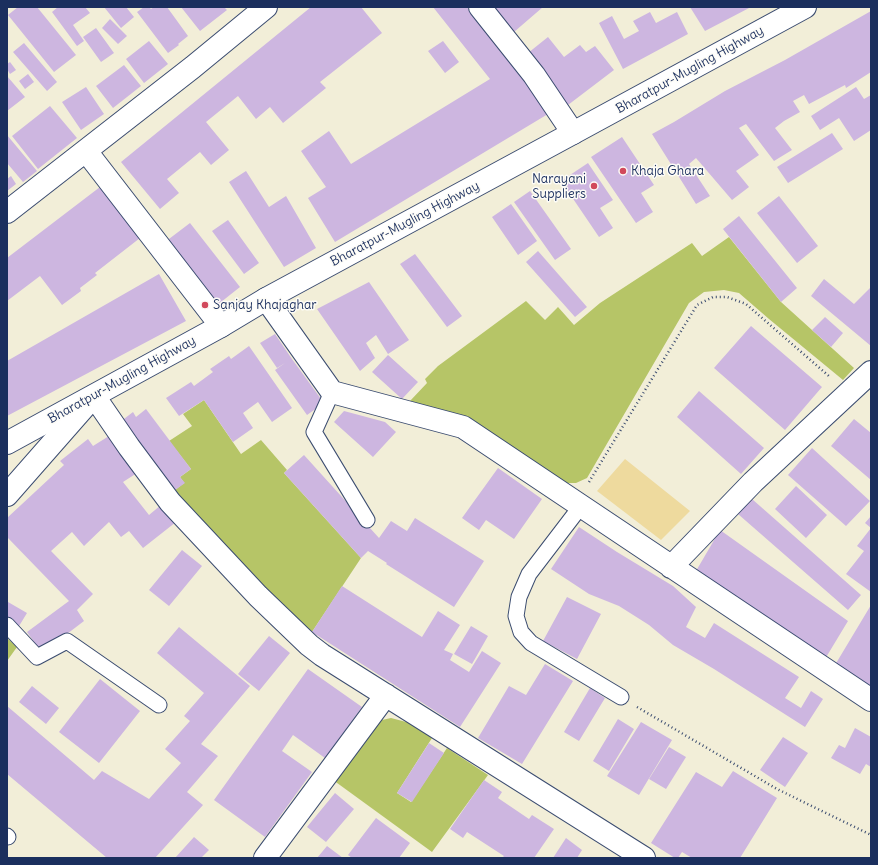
<!DOCTYPE html>
<html>
<head>
<meta charset="utf-8">
<style>
	body { margin:0 }
	#map { position:relative; width:878px; height:865px; overflow:hidden; background:#f2eed8; font-family:Delius,sans-serif }
	canvas { display:block }
	.frame { position:absolute; inset:0; border:8px solid #1b2f5e; pointer-events:none }
</style>
</head>
<body>
<div id="map">
<canvas width="878" height="865"></canvas>
<div class="frame"></div>
</div>
<script>
const ctx = document.querySelector('canvas').getContext('2d');
ctx.lineJoin = 'round';
function paint(path, color) { ctx.fillStyle = color; ctx.fill(path, 'evenodd'); }
const toPath = rows => new Path2D(rows.map(r => 'M' + r).join(''));
function strokePath(path, color, width, dash) { ctx.strokeStyle = color; ctx.lineWidth = width; ctx.lineCap = dash ? 'butt' : 'round'; ctx.setLineDash(dash || []); ctx.stroke(path); }
function label(font, color, halo, rows, align = 'center') {
  ctx.font = font + ' Delius,sans-serif'; ctx.lineWidth = 3; ctx.setLineDash([]); ctx.textBaseline = 'middle'; ctx.strokeStyle = halo; ctx.fillStyle = color; for (const [text, x, y, turn = 0] of rows) {
    ctx.save(); ctx.translate(x, y); ctx.rotate((+turn || 0) * Math.PI / 180); ctx.textAlign = isNaN(turn) ? turn : align; if (halo) ctx.strokeText(text, 0, 0); ctx.fillText(text, 0, 0); ctx.restore();
  }
}
const green = toPath([
	[729,237,781,302,854,368,843,380,769,319,739,293,724,290,704,292,689,303,587,478,576,483,561,483,469,420,410,401,427,383,425,379,438,366,526,301,545,320,558,307,574,325,600,303,692,243,702,256],
	[204,400,241,454,261,440,287,470,284,473,361,558,312,632,292,618,171,493,184,483,180,477,191,469,169,441,192,426,183,414],
	[7,638,17,647,7,661],
	[391,718,410,723,432,738,397,793,411,802,447,748,488,775,432,852,333,780,370,727,382,720]
]);
const sand = toPath([
	[625,459,690,511,661,540,597,491]
]);
const building = toPath([
	[18,7,37,7,76,55,54,72,8,15],
	[58,7,85,7,90,13,73,25,84,41,77,46,52,12],
	[104,7,126,7,134,17,121,28],
	[144,7,149,7,151,9,154,7,167,7,188,36,178,44,179,45,168,53,137,12],
	[181,7,224,7,227,10,200,31],
	[311,7,361,7,382,33,320,82,326,88,283,123,270,107,256,119,238,96,206,122,229,150,211,165,200,152,167,179,179,193,160,209,121,162],
	[433,7,467,7,489,34,514,61,548,114,335,242,308,198,326,187,301,151,329,131,351,164,490,79],
	[491,7,543,7,514,32],
	[690,7,751,7,705,31],
	[871,11,871,72,846,88,845,85,809,104,804,95,793,101,800,112,784,121,775,128,792,150,774,161,746,124,739,128,759,155,736,171,749,187,732,200,696,158,689,164,710,196,696,204,652,134,674,122,725,91,785,60],
	[650,12,656,23,677,12,688,34,623,69,599,23,612,16,624,39,639,31,633,21],
	[110,19,127,36,118,44,102,28],
	[96,28,114,53,101,62,83,37],
	[548,37,564,57,580,45,586,52,595,46,614,70,568,105,528,53],
	[149,41,168,64,144,83,126,59],
	[443,41,459,62,445,73,428,51],
	[24,43,57,82,47,91,13,52],
	[10,62,16,70,10,74,7,69,7,64],
	[124,65,141,86,113,108,96,86],
	[28,74,34,82,25,89,19,81],
	[7,76,25,97,7,111],
	[86,87,104,114,81,130,62,102],
	[856,87,864,99,871,95,871,130,854,141,839,118,820,130,811,116],
	[50,106,77,138,38,169,12,136],
	[832,133,843,149,788,183,777,167],
	[7,135,37,171,23,182,7,163],
	[622,137,654,185,641,193,653,212,636,223,591,157],
	[588,163,613,200,600,208,613,228,599,237,561,181],
	[246,171,269,207,286,196,316,248,284,267,229,182],
	[11,176,16,184,7,191,7,179],
	[100,187,140,238,95,273,97,275,80,288,81,291,62,305,40,276,7,301,7,258],
	[530,191,571,249,555,260,514,202],
	[779,196,818,246,797,263,757,213],
	[511,204,537,241,518,255,492,217],
	[739,216,797,288,781,302,723,229],
	[228,220,259,263,244,274,212,231],
	[190,223,240,287,216,306,165,242],
	[538,251,587,307,575,317,526,262],
	[415,254,462,316,447,327,400,264],
	[159,274,186,321,7,416,7,361],
	[824,279,854,304,871,287,871,346,811,296],
	[369,282,409,340,388,354,376,335,366,343,375,358,360,371,317,309],
	[825,317,843,333,831,347,812,330],
	[751,326,822,387,785,430,714,368],
	[275,334,292,359,324,403,307,415,275,370,285,363,277,368,260,343],
	[249,346,292,408,272,422,258,402,243,413,253,428,233,442,204,400,179,416,166,398,191,382,194,386,213,372,210,369,229,356,231,359],
	[388,355,418,382,402,399,372,372],
	[699,391,764,448,741,474,677,417],
	[146,409,191,469,180,477,185,483,171,493,120,422,133,412,136,417],
	[344,411,385,422,396,432,373,457,334,422],
	[854,419,871,433,871,480,831,446],
	[109,436,137,473,123,482,149,515,161,505,176,522,143,548,129,531,121,537,109,522,84,546,72,532,51,551,93,594,77,610,84,621,42,653,27,632,69,601,7,537,7,518,64,465,60,461,88,439,93,446],
	[812,448,870,501,846,526,788,475],
	[304,455,379,538,391,521,407,531,415,518,484,561,454,607,386,564,387,563,368,551,361,558,284,473],
	[498,468,542,499,514,539,486,520,479,530,462,518],
	[796,486,827,515,806,538,775,509],
	[752,499,861,595,848,610,738,514],
	[871,516,871,528,865,523],
	[579,527,617,552,673,586,696,607,686,627,705,638,714,623,799,677,785,698,801,708,811,691,823,699,805,727,714,669,673,645,649,625,619,606,589,594,551,569],
	[871,528,871,592,846,574,864,551,857,546],
	[720,530,848,621,825,659,696,571],
	[182,550,202,566,169,606,149,590],
	[342,586,422,637,438,611,460,625,444,650,453,654,450,660,469,672,482,651,501,663,460,727,312,632],
	[567,597,601,614,577,659,543,641],
	[8,602,27,613,16,631,7,625,7,604],
	[871,605,871,688,835,665],
	[471,626,488,636,472,664,454,654],
	[179,627,250,686,201,744,218,756,187,792,203,805,155,858,107,858,7,774,7,706,94,780,102,771,149,799,181,763,165,749,190,721,184,716,204,693,157,653],
	[269,636,290,653,259,691,238,674],
	[545,664,573,681,522,764,478,738,509,686,526,695],
	[308,669,362,707,325,758,293,735,282,751,312,772,265,837,214,800],
	[100,679,140,711,99,763,59,732],
	[32,686,59,708,46,724,19,702],
	[590,688,605,698,579,741,564,732],
	[618,719,634,729,609,771,593,761],
	[641,722,672,740,639,795,607,776],
	[855,728,871,737,871,767,866,764,860,774,831,758,839,745,845,748],
	[783,737,808,753,785,787,760,770],
	[429,743,444,753,412,802,397,793],
	[669,747,686,757,666,789,649,779],
	[733,771,777,798,740,858,692,858,682,852,678,858,675,858,651,843,696,772,722,787],
	[484,780,502,792,498,798,529,819,532,815,554,829,534,858,502,858,504,856,467,832,463,838,450,829],
	[335,793,354,809,326,842,307,827],
	[376,818,410,843,399,858,352,858,348,855],
	[194,837,209,850,201,858,175,858],
	[566,838,582,850,577,858,553,858],
	[327,846,343,858,317,858]
]);
const path = toPath([
	[589,482,697,305,713,297,727,297,746,304,830,377],
	[637,707,777,789,871,835]
]);
const service = toPath([
	[332,392,314,432,367,520],
	[581,506,529,574,519,597,516,616,521,632,531,643,621,697],
	[7,625,37,657,67,641,159,705],
	[7,836,8,837]
]);
const minor = toPath([
	[480,7,534,75,573,133],
	[86,151,221,326],
	[7,212,193,67,266,7],
	[266,299,332,392,463,427,871,700],
	[94,396,129,447,170,502,258,596,309,645,322,655,644,858],
	[671,567,753,482,871,372],
	[265,858,386,695]
]);
const tertiary = toPath([
	[7,495,93,397]
]);
const secondary = toPath([
	[7,443,221,326,266,299,573,133,805,7]
]);
const markers = [
	[623,171,4,"#d1495b"],
	[594,186,4,"#d1495b"],
	[205,305,4,"#d1495b"]
];
const streetNames = [
	["Bharatpur-Mugling Highway",690,70,-29],
	["Bharatpur-Mugling Highway",405,224,-28],
	["Bharatpur-Mugling Highway",122,380,-29]
];
const poiNames = [
	["Khaja Ghara",631,171],
	["Narayani",586,179,"right"],
	["Suppliers",586,194,"right"],
	["Sanjay Khajaghar",213,305]
];
paint(green, '#b6c567');
paint(sand, '#eeda9e');
paint(building, '#cdb6e0');
strokePath(service, '#3b4c70', 17);
strokePath(minor, '#3b4c70', 24);
strokePath(tertiary, '#3b4c70', 24);
strokePath(secondary, '#3b4c70', 24);
strokePath(path, '#3b4c70', 2.5, [1, 3]);
strokePath(service, '#fff', 15);
strokePath(minor, '#fff', 22);
strokePath(tertiary, '#fff', 22);
strokePath(secondary, '#fff', 22);
for (const [x, y, r, color] of markers) { const dot = new Path2D(); dot.arc(x, y, r, 0, 2 * Math.PI); ctx.fillStyle = color; ctx.fill(dot); strokePath(dot, '#fdfcf7', 1.5); }
label('13px', '#1b2f5e', '#fdfcf7', streetNames);
label('13px', '#1b2f5e', '#fdfcf7', poiNames, 'left');
</script>
</body>
</html>
